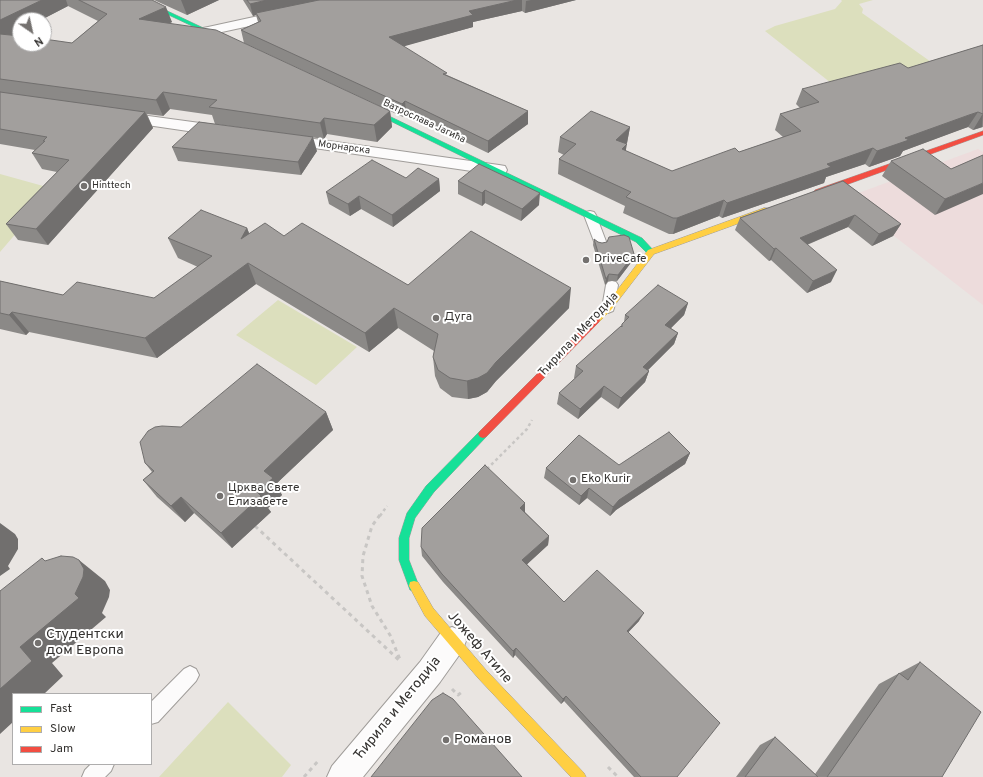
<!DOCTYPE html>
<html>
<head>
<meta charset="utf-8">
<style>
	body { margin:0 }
	#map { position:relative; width:983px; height:777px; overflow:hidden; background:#e9e5e2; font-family:Overpass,sans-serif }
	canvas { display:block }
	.legend { position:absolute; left:12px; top:693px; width:140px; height:72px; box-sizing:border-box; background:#fff; border:1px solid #aeadad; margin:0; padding:5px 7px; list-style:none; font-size:12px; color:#353331 }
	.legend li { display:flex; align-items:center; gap:8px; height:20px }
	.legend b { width:20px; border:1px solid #aeadad }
	.north { position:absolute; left:12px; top:12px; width:40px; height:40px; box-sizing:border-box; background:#fff; border:1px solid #aeadad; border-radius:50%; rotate:146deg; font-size:11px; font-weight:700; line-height:16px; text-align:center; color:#353331 }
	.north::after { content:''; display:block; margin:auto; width:14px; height:18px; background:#74716f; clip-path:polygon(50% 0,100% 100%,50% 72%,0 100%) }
</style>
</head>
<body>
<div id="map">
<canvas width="983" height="777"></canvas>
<ul class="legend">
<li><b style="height:5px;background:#16e098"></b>Fast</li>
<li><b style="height:5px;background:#ffcf43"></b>Slow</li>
<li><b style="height:5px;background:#f24e42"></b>Jam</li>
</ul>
<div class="north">N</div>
</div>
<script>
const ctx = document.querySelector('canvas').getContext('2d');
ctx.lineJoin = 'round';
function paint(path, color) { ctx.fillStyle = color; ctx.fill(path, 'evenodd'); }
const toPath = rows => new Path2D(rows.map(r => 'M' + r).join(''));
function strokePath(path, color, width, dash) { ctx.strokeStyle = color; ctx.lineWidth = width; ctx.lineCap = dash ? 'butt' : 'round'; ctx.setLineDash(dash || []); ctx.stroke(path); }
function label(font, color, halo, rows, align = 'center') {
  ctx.font = font + ' Overpass,sans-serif'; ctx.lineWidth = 4; ctx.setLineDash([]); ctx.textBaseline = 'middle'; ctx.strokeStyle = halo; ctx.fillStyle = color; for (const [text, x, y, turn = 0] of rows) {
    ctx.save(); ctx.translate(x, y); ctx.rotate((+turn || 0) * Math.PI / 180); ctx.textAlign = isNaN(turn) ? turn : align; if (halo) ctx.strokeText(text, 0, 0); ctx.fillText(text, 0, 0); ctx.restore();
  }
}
const commercial = toPath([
	[978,149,983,152,983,305,845,198]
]);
const green = toPath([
	[841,0,873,0,859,4,863,9,862,13,941,69,845,94,765,31,775,26,835,9,842,1],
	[0,174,54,189,0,252],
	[278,300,357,347,316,385,236,335],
	[228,702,291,765,282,777,159,777]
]);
const pathFar1 = toPath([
	[487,469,527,429,532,420],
	[380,516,387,506]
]);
const path = toPath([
	[380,515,372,526,363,556,362,576,372,606,390,635,401,662],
	[255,526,400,661],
	[452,689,458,695,462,692],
	[608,767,618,777],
	[304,777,318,761]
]);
const lane = toPath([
	[590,211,594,212,596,215,607,244,605,247,601,248,597,247,595,244,584,215,586,212,590,211],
	[612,281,616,282,618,285,614,308,613,311,608,313,603,311,602,308,606,285,608,282,612,281],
	[190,666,196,669,199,675,196,681,158,722,151,724,151,702,184,669,190,666],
	[91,764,114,764,111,771,105,777,82,777,85,770,91,764]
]);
const street = toPath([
	[286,10,291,11,293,14,291,17,208,35,203,34,201,31,203,28,208,27,286,10],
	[119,112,222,126,228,128,230,131,228,134,222,136,113,120,111,117,113,114,119,112],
	[286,135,499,165,505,166,507,170,505,174,499,175,280,143,278,140,280,137,286,135],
	[452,627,462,631,466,641,462,651,440,682,363,777,327,777,332,766,420,662,442,631,452,627]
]);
const fast = toPath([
	[137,0,144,0,231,41,226,42,137,0],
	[364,104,642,238,655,252,654,254,648,254,636,242,362,107,361,106,364,104],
	[483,430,486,431,488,434,486,437,434,492,415,518,409,538,409,560,419,586,418,590,414,591,410,590,399,560,399,538,407,513,426,486,480,431,483,430]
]);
const slow = toPath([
	[764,208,767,208,771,210,770,212,654,254,611,310,599,322,593,322,592,320,593,318,605,306,648,250,764,208],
	[414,581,418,582,433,608,486,670,584,773,586,777,571,777,478,678,425,616,409,586,410,582,414,581]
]);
const jam = toPath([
	[983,131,983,135,821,194,818,194,814,192,815,190,983,131],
	[596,317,599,318,600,320,599,322,486,437,483,438,480,437,478,434,480,431,593,318,596,317]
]);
const wall = toPath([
	[0,0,152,0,172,22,170,23,390,111,392,127,377,142,327,134,324,139,215,124,212,115,170,109,163,116,147,114,153,128,48,245,18,240,6,224,57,172,42,169,32,153,35,150,0,144],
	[68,6,98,21,72,43,11,35,20,31,20,20,41,20],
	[154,0,219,0,187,15],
	[243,0,576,0,525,13,522,11,473,22,473,27,403,46,447,75,528,111,528,124,488,153,406,113,403,117,244,43,241,30,258,22,256,15,253,16],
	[983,45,983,127,973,130,968,127,959,130,903,151,900,156,869,167,865,164,826,177,824,183,722,218,719,216,673,234,669,234,623,213,625,206,558,174,559,159,564,155,558,152,560,137,630,127,627,143,626,144,626,151,672,171,739,152,783,137,775,130,780,114,800,108,796,104,802,89,908,68],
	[172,147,317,151,301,175,178,161],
	[983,155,935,215,882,176,891,161,951,169],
	[406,178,439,179,440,191,393,227,361,209,350,216,329,204,326,192],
	[458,181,539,205,521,221,485,203,482,206,458,194],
	[843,181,901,224,893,236,872,246,848,227,807,245,831,282,807,293,771,260,769,261,735,230,740,218],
	[247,228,249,233,284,236,408,285,569,308,496,381,487,392,478,397,468,399,452,397,440,388,435,376,433,357,434,351,398,328,369,352,256,284,157,358,29,332,26,335,0,329,0,281,63,295,154,298,198,267,178,258,168,238],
	[594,239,598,242,633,260,617,281,608,281,605,285,593,245],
	[688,303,684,315,671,328,678,333,674,344,648,370,649,371,645,382,618,409,601,397,578,419,557,404,559,393,575,378,574,378,576,366,621,326,622,324,624,322,625,315],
	[326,412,333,430,276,484,282,495,268,508,271,512,232,548,194,513,185,522,157,497,143,480,152,472,145,463,181,427],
	[690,453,685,464,616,510,610,516,587,498,579,505,544,478,546,468,619,465],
	[525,512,549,536,548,545,527,564,564,602,639,621,628,632,677,777,634,777,564,701,561,704,515,655,513,658,443,582,422,556,421,547],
	[920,662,942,777,736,777,760,745,775,737,815,774,879,684]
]);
const shadedWall = toPath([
	[42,0,66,0,68,6,41,20,20,20,20,31,0,41,0,20],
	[181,0,219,0,187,15],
	[267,0,325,0,256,13,256,15,253,16,250,4],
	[517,0,522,0,522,11,473,22,473,27,391,50,389,37,469,11],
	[531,0,576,0,525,13,526,1],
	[166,7,172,22,146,35,139,19],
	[163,92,170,109,163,116,156,100],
	[405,101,406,113,403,117,402,104],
	[390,111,392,127,377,142,374,125],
	[528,111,528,124,488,153,488,141],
	[145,112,153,128,48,245,36,229],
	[978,112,968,127,903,151,900,156,869,167,877,151,905,138],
	[983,114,982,127,973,130,982,115],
	[324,118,327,134,324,139,320,123],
	[630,127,627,143,613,155,616,140],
	[313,137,317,151,301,175,298,162],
	[627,144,624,160,622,149],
	[873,148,865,164,826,177,824,183,722,218,727,203,827,164],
	[439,179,440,191,393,227,392,215],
	[983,183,983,194,935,215,945,199],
	[485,190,485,203,482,206,482,193],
	[540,193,539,205,521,221,522,209],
	[359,196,361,209,350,216,348,204],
	[724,200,719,216,673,234,677,218],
	[855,215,848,227,794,250,800,238],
	[901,224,893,236,872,246,879,234],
	[247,228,255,249,241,239],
	[776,248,771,260,769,261,774,249],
	[634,254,633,260,617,281,618,275],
	[248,263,256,284,157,358,145,338],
	[837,270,831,282,807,293,813,281],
	[609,274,608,281,605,285,606,279],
	[571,288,569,308,496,381,487,392,478,397,468,399,467,381,496,362],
	[688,303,684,315,662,337,665,325],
	[394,308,398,328,369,352,365,333],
	[12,312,29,332,26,335,9,315],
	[678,333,674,344,640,378,643,367],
	[649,371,645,382,618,409,621,398],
	[604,386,601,397,578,419,580,409],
	[326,412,333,430,276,484,282,495,268,508,271,512,232,548,221,533,257,492,264,471],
	[690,453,685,464,616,510,610,516,613,507,619,500],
	[589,488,587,498,579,505,581,496],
	[181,497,194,513,185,522,171,506],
	[525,503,525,513,520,508],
	[0,523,15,534,18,539,18,549,8,566,10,569,0,576],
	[549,536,548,545,522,569,522,560],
	[79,560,105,581,110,590,109,597,102,613,106,617,52,663,63,676,44,694,13,694,13,722,0,734,0,689,20,647],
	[644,613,639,621,623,638,627,631],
	[516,648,515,655,513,658,513,651],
	[566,696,564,701,561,704,563,699]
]);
const building = toPath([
	[0,0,42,0,0,20,0,0],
	[79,0,152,0,166,7,139,19,216,30,390,111,374,125,324,118,320,123,209,107,217,100,163,92,156,100,0,79,0,34,20,36,20,44,44,44,44,39,72,43,107,14,79,0],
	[247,0,267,0,250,4,247,0],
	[319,0,517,0,469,11,473,15,389,37,447,73,443,74,528,111,488,141,405,101,402,104,241,30,261,21,256,13,319,0],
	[983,45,983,114,978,112,969,115,905,138,909,140,877,151,873,148,827,164,831,167,727,203,724,200,677,218,673,218,626,197,631,192,559,159,576,144,560,137,591,111,630,127,616,140,627,144,622,149,672,171,735,148,739,152,801,131,780,114,819,102,802,89,900,63,908,68,983,45],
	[0,92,145,112,36,229,6,224,69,160,32,153,45,141,43,141,47,137,0,129,0,92],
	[199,122,313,137,298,162,172,147,199,122],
	[923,149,951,169,983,155,983,183,945,199,891,161,923,149],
	[372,160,406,178,418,168,439,179,392,215,359,196,348,204,326,192,372,160],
	[479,164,540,193,522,209,485,190,482,193,458,181,479,164],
	[843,181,901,224,879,234,855,215,800,238,837,270,813,281,776,248,774,249,740,218,843,181],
	[201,210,247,228,241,239,265,223,284,236,302,223,408,285,471,231,571,288,496,362,487,373,478,378,467,381,450,378,438,370,433,357,438,334,394,308,365,333,248,263,145,338,12,312,9,315,0,313,0,281,63,295,77,282,154,298,212,256,168,238,201,210],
	[624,235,629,237,634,254,618,275,609,274,606,279,594,239,598,242,602,243,607,242,609,237,624,235],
	[658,285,688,303,665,325,678,333,643,367,649,371,621,398,604,386,580,409,559,393,583,371,576,366,621,326,622,327,622,324,629,317,625,315,658,285],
	[257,364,326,412,264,471,273,478,257,492,261,496,221,533,181,497,171,506,143,480,154,471,145,463,140,442,148,431,155,427,162,426,181,427,257,364],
	[669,432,690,453,619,500,613,507,589,488,581,496,546,468,579,435,619,465,669,432],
	[485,465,525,503,520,508,549,536,522,560,564,602,597,570,644,613,627,631,720,723,677,777,641,777,566,696,563,699,516,648,513,651,442,574,421,547,422,528,485,465],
	[61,556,73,557,79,560,84,569,83,577,75,594,79,598,20,647,32,661,0,689,0,591,42,558,45,561,61,556],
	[920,662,981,712,942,777,827,777,899,673,908,680,920,662],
	[443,693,453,699,522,777,371,777,432,700,443,693],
	[775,737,818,777,745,777,775,737]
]);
const markers = [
	[84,186,4,"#74716f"],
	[586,260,4,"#74716f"],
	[436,318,4,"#74716f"],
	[573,480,4,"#74716f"],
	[220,496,4,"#74716f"],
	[38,643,4,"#74716f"],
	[446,740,4,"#74716f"]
];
const farStreetnames = [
	["Ватрослава Јагића",424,122,25],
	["Морнарска",344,148,8]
];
const farPoinames = [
	["Hinttech",92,186]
];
const poiNames = [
	["DriveCafe",594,260],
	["Дуга",444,318],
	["Eko Kurir",581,480],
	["Црква Свете",228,489],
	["Елизабете",228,503]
];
const streetNames = [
	["Ћирила и Методија",579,335,-47]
];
const nearPoinames = [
	["Студентски",46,635],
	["дом Европа",46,651],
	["Романов",454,740]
];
const nearStreetnames = [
	["Јожеф Атиле",479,648,49],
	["Ћирила и Методија",398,709,-51]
];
paint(commercial, '#eddcdc');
paint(green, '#dcdfbd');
strokePath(lane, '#a09d9a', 2);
strokePath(street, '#a09d9a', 2);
strokePath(fast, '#a09d9a', 1);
strokePath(slow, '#a09d9a', 1);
strokePath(jam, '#a09d9a', 1);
strokePath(pathFar1, '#c8c6c4', 2.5, [3, 3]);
strokePath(path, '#c8c6c4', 3, [4, 4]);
paint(lane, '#fcfbfb');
paint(street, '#fcfbfb');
paint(fast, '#16e098');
paint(slow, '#ffcf43');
paint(jam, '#f24e42');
paint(wall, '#8b8987');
paint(shadedWall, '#716f6e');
paint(building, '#a29f9d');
strokePath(building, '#716f6e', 1);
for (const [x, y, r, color] of markers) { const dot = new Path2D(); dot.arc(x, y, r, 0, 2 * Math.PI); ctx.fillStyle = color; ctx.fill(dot); strokePath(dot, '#fff', 1.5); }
label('10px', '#353331', '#fff', farStreetnames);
label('10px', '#353331', '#fff', farPoinames, 'left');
label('12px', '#353331', '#fff', poiNames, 'left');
label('12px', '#353331', '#fff', streetNames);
label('14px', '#353331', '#fff', nearPoinames, 'left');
label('14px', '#353331', '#fff', nearStreetnames);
</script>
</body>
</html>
